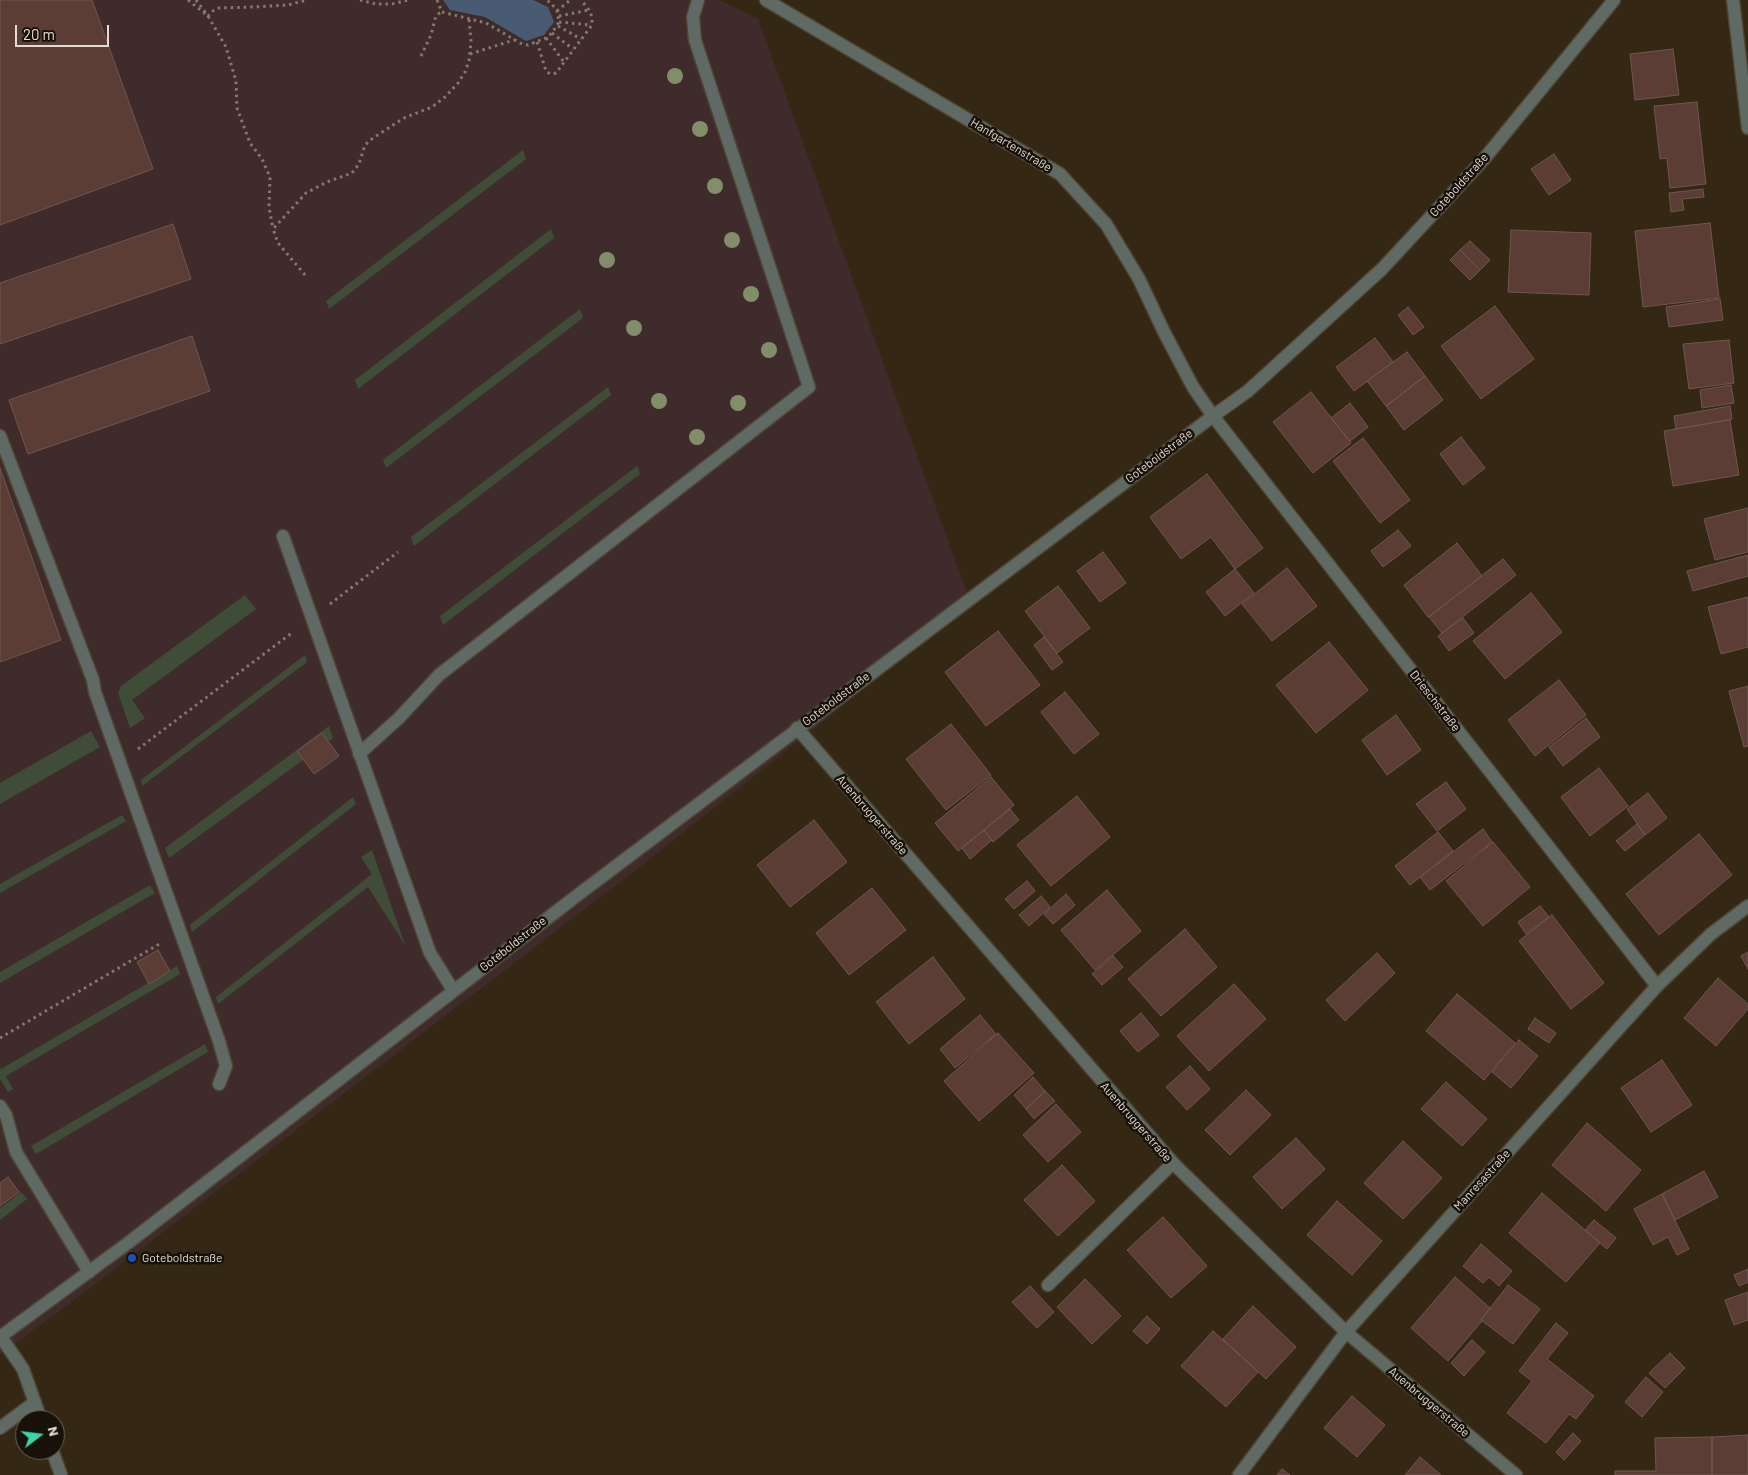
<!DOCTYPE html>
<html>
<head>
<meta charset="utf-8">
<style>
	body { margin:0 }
	#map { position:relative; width:1748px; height:1475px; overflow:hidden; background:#342814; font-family:Barlow,sans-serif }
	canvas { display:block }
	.north { position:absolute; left:15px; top:1410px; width:50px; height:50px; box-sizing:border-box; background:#171109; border:1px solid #696259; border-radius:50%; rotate:75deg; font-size:14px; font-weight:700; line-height:20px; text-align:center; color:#e4dcd0 }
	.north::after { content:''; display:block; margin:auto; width:18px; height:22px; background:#3cd4a4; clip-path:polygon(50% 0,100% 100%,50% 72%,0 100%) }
	.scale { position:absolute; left:15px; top:25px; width:94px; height:22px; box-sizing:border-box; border:2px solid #e4dcd0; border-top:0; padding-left:6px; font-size:15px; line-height:18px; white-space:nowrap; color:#e4dcd0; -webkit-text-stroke:4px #171109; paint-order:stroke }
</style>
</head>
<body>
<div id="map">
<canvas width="1748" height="1475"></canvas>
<div class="north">N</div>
<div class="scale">20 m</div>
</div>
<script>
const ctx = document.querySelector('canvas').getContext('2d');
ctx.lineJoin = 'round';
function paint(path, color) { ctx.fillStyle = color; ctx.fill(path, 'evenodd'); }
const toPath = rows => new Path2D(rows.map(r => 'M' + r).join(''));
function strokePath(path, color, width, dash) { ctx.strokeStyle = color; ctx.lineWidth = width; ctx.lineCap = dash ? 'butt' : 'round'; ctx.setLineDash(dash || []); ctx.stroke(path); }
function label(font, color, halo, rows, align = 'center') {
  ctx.font = font + ' Barlow,sans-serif'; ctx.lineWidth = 5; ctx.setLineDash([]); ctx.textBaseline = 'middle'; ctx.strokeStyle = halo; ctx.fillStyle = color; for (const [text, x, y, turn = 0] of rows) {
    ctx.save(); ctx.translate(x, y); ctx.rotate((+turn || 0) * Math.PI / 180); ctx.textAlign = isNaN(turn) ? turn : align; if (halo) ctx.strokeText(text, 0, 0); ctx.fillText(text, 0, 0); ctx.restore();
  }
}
const commercial = toPath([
	[0,0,719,0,758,19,971,604,646,862,77,1298,0,1355]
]);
const green = toPath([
	[523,150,526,159,329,309,326,301],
	[551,229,554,238,358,389,355,380],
	[580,309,583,318,386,468,383,460],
	[608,387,611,395,414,546,411,537],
	[637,466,640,474,443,625,440,616],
	[245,595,256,609,132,700,145,718,130,728,118,693,121,686],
	[305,655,307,662,142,786,141,780],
	[329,726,333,738,169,858,165,848],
	[91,731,100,747,0,804,0,783],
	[353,797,356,804,192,932,190,925],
	[122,815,126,821,0,893,0,884],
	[372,850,405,945,368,887,218,1004,216,997,372,874,361,857],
	[150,885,155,893,0,983,0,972],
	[177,966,180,974,6,1076,13,1089,8,1092,0,1079,0,1067,1,1069],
	[205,1044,208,1052,36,1154,31,1146],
	[21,1192,27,1199,0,1220,0,1208]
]);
const water = toPath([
	[443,0,533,0,548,7,554,22,544,35,526,41,485,17,450,10]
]);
const building = toPath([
	[0,0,92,0,153,169,0,225,0,0],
	[1673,49,1679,95,1635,100,1630,54,1673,49],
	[1697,102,1706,184,1670,188,1667,158,1660,159,1654,106,1697,102],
	[1554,154,1571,180,1549,195,1531,169,1554,154],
	[1703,189,1704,197,1682,199,1684,210,1671,212,1669,193,1703,189],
	[1710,223,1719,298,1643,307,1635,231,1710,223],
	[173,224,191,279,0,344,0,283,173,224],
	[1511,230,1591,233,1589,295,1508,292,1511,230],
	[1470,241,1490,260,1480,270,1460,250,1470,241],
	[1460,250,1480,270,1470,280,1450,260,1460,250],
	[1720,299,1723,320,1669,327,1666,307,1720,299],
	[1495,306,1534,359,1481,399,1441,346,1495,306],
	[1408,307,1424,327,1413,335,1398,315,1408,307],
	[192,336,210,391,28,454,9,400,192,336],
	[1375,338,1393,362,1354,391,1336,367,1375,338],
	[1729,340,1734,383,1689,389,1683,344,1729,340],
	[1407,352,1425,376,1386,406,1367,381,1407,352],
	[1425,376,1443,400,1404,430,1386,406,1425,376],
	[1731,385,1734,403,1702,408,1700,390,1731,385],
	[1311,392,1351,443,1313,473,1273,422,1311,392],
	[1350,403,1368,427,1350,441,1331,418,1350,403],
	[1730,406,1732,419,1676,429,1674,416,1730,406],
	[1730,420,1739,475,1673,486,1664,431,1730,420],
	[1461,437,1485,468,1463,485,1440,454,1461,437],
	[1363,438,1410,500,1380,523,1333,461,1363,438],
	[0,468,61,640,0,662,0,468],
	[1207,474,1263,548,1235,569,1211,537,1181,559,1150,517,1207,474],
	[1748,508,1748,552,1715,560,1704,519,1748,508],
	[1398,530,1411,546,1383,567,1371,551,1398,530],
	[1457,543,1482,576,1428,617,1404,585,1457,543],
	[1103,552,1126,583,1100,602,1077,571,1103,552],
	[1748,555,1748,576,1693,591,1687,571,1748,555],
	[1503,559,1516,575,1442,633,1429,617,1503,559],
	[1287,568,1317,606,1272,641,1242,604,1287,568],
	[1235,569,1254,593,1225,616,1206,592,1235,569],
	[1058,586,1090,628,1057,653,1025,611,1058,586],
	[1531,593,1562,632,1505,679,1473,641,1531,593],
	[1748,597,1748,647,1721,654,1708,607,1748,597],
	[1463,618,1474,633,1449,651,1438,636,1463,618],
	[998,631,1040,685,986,726,945,672,998,631],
	[1044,637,1063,662,1052,670,1034,645,1044,637],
	[1329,642,1368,690,1316,733,1276,685,1329,642],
	[1559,680,1586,715,1535,756,1508,720,1559,680],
	[1748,686,1748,746,1744,747,1729,691,1748,686],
	[1065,692,1099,734,1074,754,1041,712,1065,692],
	[1396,715,1421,750,1387,775,1362,740,1396,715],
	[1586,718,1600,737,1563,766,1549,747,1586,718],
	[951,724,991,775,946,810,906,759,951,724],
	[322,733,339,756,314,774,297,751,322,733],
	[1599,768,1628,806,1590,836,1561,797,1599,768],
	[991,777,1014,805,958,851,935,823,991,777],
	[1446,782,1466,809,1437,831,1416,804,1446,782],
	[1648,793,1667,818,1645,835,1627,809,1648,793],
	[1077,796,1110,837,1051,886,1017,845,1077,796],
	[1010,809,1019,820,993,842,984,830,1010,809],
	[814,820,847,862,790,907,757,865,814,820],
	[1637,824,1645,835,1625,851,1616,841,1637,824],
	[1483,829,1492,842,1430,890,1420,877,1483,829],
	[984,830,992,840,970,859,962,848,984,830],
	[1438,832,1453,851,1410,885,1395,866,1438,832],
	[1699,834,1732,875,1659,935,1626,894,1699,834],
	[1493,842,1530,887,1483,926,1446,881,1493,842],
	[1027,881,1035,891,1014,909,1005,899,1027,881],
	[872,888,906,930,849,975,816,933,872,888],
	[1107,890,1141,931,1095,970,1061,930,1107,890],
	[1066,894,1075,905,1053,924,1044,914,1066,894],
	[1041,896,1050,907,1029,926,1019,915,1041,896],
	[1540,906,1549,917,1526,934,1518,922,1540,906],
	[1552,915,1604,983,1571,1009,1519,941,1552,915],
	[1185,929,1217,967,1161,1016,1128,979,1185,929],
	[158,950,170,971,149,984,137,962,158,950],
	[1748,952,1748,969,1741,956,1748,952],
	[1377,953,1395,973,1345,1021,1326,1000,1377,953],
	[1113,956,1123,967,1102,985,1092,974,1113,956],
	[933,957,965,999,909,1044,876,1002,933,957],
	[1718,978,1748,1004,1748,1009,1716,1046,1684,1018,1718,978],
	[1234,984,1266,1019,1209,1071,1177,1036,1234,984],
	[1457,994,1515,1043,1484,1080,1426,1031,1457,994],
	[1141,1013,1159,1035,1138,1052,1120,1031,1141,1013],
	[980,1015,996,1034,955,1068,940,1049,980,1015],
	[1535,1018,1556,1033,1549,1043,1528,1029,1535,1018],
	[998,1033,1034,1073,979,1121,944,1081,998,1033],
	[1519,1040,1538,1056,1511,1088,1492,1072,1519,1040],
	[1662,1060,1692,1105,1651,1132,1621,1088,1662,1060],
	[1190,1066,1210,1089,1187,1110,1166,1087,1190,1066],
	[1033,1077,1045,1091,1026,1109,1014,1095,1033,1077],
	[1446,1082,1487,1119,1462,1146,1421,1109,1446,1082],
	[1246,1090,1271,1115,1230,1155,1205,1130,1246,1090],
	[1045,1091,1055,1101,1034,1119,1026,1109,1045,1091],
	[1056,1104,1081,1132,1048,1162,1023,1135,1056,1104],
	[1587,1123,1641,1170,1606,1211,1552,1165,1587,1123],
	[1296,1138,1325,1169,1282,1209,1253,1177,1296,1138],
	[1403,1141,1442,1178,1403,1219,1364,1183,1403,1141],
	[1062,1165,1095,1201,1058,1236,1024,1200,1062,1165],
	[1704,1171,1718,1197,1675,1220,1662,1194,1704,1171],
	[8,1177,19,1192,0,1206,0,1183,8,1177],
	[1542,1193,1600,1243,1566,1282,1509,1233,1542,1193],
	[1662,1194,1689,1249,1677,1255,1668,1237,1653,1245,1634,1209,1662,1194],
	[1337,1201,1382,1241,1352,1275,1307,1235,1337,1201],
	[1163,1217,1207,1266,1171,1298,1127,1250,1163,1217],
	[1594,1220,1616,1238,1607,1249,1585,1230,1594,1220],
	[1481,1244,1512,1271,1499,1286,1489,1277,1483,1283,1463,1266,1481,1244],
	[1748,1269,1748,1282,1739,1286,1734,1275,1748,1269],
	[1455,1277,1490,1308,1481,1320,1482,1321,1448,1361,1411,1328,1455,1277],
	[1085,1279,1121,1316,1092,1344,1057,1307,1085,1279],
	[1508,1285,1540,1309,1513,1344,1481,1320,1508,1285],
	[1030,1286,1054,1312,1037,1328,1012,1302,1030,1286],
	[1748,1292,1748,1320,1734,1325,1725,1300,1748,1292],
	[1253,1306,1296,1347,1266,1379,1223,1339,1253,1306],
	[1147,1316,1160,1329,1147,1344,1133,1331,1147,1316],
	[1556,1323,1568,1333,1547,1359,1594,1396,1576,1419,1569,1414,1546,1443,1507,1413,1532,1381,1519,1371,1556,1323],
	[1213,1331,1258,1372,1226,1407,1181,1366,1213,1331],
	[1472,1340,1485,1352,1464,1376,1451,1363,1472,1340],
	[1670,1353,1685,1368,1665,1388,1649,1373,1670,1353],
	[1646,1377,1663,1392,1642,1417,1625,1402,1646,1377],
	[1352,1396,1385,1425,1357,1457,1324,1428,1352,1396],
	[1573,1433,1581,1441,1564,1460,1556,1452,1573,1433],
	[1748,1435,1748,1475,1712,1475,1712,1437,1748,1435],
	[1712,1437,1712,1475,1615,1475,1615,1471,1656,1471,1655,1438,1712,1437],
	[1420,1457,1441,1475,1405,1475,1420,1457],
	[1282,1469,1290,1475,1277,1475,1282,1469]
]);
const path = toPath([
	[188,0,208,16,226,47,236,81,237,108,250,143,262,159,270,177,269,207,273,229],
	[196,0,208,16,213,11,219,8,253,7,288,5,307,0],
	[360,0,376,4,392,4,408,0],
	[437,0,442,12,486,23,522,44,528,45,546,38,552,33,559,22,557,11,551,3,546,0],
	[557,11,570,0],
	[559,16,589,10],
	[559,22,591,25],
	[558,26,581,39],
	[552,33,573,49],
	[546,38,564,62],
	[537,42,546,71,550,74,556,73,592,25,592,17,589,10,581,0],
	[470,54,514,40],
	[421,56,431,35,435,19,438,14,442,12],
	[305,275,278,243,273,229,306,193,327,182,352,173,359,164,365,145,373,138,404,118,432,107,445,97,458,83,465,72,469,61,471,41,469,19],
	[330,604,398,552],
	[138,749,293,632],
	[0,1038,161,943]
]);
const lane = toPath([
	[0,436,93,680,95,692,219,1041,226,1066,219,1084],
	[283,536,430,953,453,990],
	[359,754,399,718,439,675,809,387,695,40,693,17,698,0],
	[0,1106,6,1115,16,1152,89,1272],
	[1048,1285,1173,1163],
	[1,1337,23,1369,41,1420],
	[0,1428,35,1402],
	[52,1450,61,1475]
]);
const street = toPath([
	[766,0,1060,174,1106,224,1139,279,1164,332,1193,387,1213,416,1657,986],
	[1733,0,1748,128],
	[797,728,1173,1163,1346,1332,1516,1475],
	[0,1337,128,1243,575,897,1213,416,1248,391,1382,269,1484,159,1614,0],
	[1239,1475,1346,1332,1657,986,1711,934,1748,906]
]);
const trees = [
	[675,76],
	[700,129],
	[715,186],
	[732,240],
	[607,260],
	[751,294],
	[634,328],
	[769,350],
	[659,401],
	[738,403],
	[697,437]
];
const markers = [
	[132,1258,5,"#1a4fb4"]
];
const streetNames = [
	["Hanfgartenstraße",1011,145,31],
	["Goteboldstraße",1459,185,-48],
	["Goteboldstraße",1159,456,-37],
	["Goteboldstraße",836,699,-37],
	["Drieschstraße",1435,701,52],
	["Auenbruggerstraße",872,815,49],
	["Goteboldstraße",513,944,-38],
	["Auenbruggerstraße",1136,1122,49],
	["Manresastraße",1482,1180,-48],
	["Auenbruggerstraße",1429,1402,40]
];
const poiNames = [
	["Goteboldstraße",142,1258]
];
paint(commercial, '#3f2b2c');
paint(green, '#3f4c37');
paint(water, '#495b72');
paint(building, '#5b3d36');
strokePath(building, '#705650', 1);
strokePath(lane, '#504532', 15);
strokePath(street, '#504532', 15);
strokePath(path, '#857a6a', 3, [2.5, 4]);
strokePath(lane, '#5f6a64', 12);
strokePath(street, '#5f6a64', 12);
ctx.fillStyle = '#828e6a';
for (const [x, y] of trees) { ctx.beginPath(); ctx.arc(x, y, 8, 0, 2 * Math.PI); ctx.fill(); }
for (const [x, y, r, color] of markers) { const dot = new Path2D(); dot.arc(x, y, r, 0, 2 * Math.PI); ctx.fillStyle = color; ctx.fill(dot); strokePath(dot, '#171109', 2); }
label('12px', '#e4dcd0', '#171109', streetNames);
label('12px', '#e4dcd0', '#171109', poiNames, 'left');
</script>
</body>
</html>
